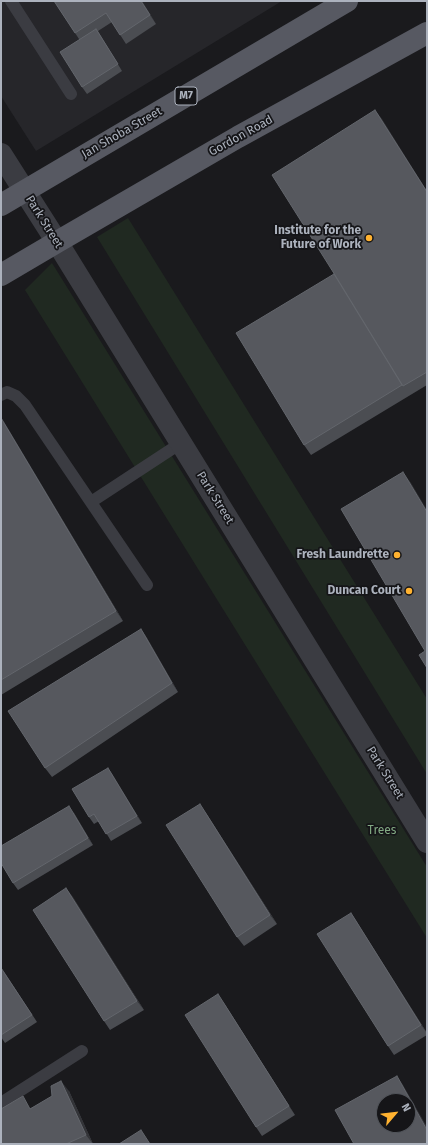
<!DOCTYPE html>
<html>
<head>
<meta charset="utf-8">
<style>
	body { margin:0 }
	#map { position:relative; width:428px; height:1145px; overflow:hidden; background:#1a1a1d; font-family:"Fira Sans",sans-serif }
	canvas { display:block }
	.frame { position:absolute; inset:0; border:2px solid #acb2bd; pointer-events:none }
	.north { position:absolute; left:376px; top:1093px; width:40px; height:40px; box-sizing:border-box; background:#151518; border:1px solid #51545a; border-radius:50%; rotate:62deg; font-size:11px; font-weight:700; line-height:16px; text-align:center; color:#acb2bd }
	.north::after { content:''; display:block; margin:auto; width:14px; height:18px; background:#ffb230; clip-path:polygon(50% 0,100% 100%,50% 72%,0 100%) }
</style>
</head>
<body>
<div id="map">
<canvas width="428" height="1145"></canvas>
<div class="frame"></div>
<div class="north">N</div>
</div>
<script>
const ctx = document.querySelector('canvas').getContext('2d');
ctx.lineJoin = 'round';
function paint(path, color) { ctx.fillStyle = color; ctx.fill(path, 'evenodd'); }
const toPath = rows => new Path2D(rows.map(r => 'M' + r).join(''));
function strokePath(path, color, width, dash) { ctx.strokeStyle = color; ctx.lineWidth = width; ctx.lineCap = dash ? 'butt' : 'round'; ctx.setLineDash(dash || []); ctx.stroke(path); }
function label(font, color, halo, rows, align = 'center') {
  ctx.font = font + ' "Fira Sans",sans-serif'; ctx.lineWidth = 3.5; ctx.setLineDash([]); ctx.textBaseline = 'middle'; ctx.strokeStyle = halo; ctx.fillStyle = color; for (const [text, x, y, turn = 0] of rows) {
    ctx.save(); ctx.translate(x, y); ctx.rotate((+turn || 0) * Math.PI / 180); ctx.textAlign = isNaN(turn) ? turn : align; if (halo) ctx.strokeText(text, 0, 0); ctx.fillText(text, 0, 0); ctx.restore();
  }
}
const built = toPath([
	[1,1,282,1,36,151,1,96]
]);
const green = toPath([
	[128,218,427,699,427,774,97,237],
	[52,263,427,867,427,938,25,290]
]);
const service = toPath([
	[11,1,71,94],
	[1,395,7,392,16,396,25,405,147,585],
	[91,502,181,443],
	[1,1103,82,1051]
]);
const minor = toPath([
	[57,242,427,842]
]);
const tertiary = toPath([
	[1,154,57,242]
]);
const primary = toPath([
	[1,205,347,1],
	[1,275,57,242,238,137,427,33]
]);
const wall = toPath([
	[54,1,142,1,156,24,126,44,112,22,98,31,122,71,87,94,82,87,79,39],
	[375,110,427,191,427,385,311,455,304,445,334,274],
	[1,417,123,621,1,695],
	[141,629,147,638,178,692,52,777,45,768],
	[108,768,142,823,111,841,99,821,94,824,89,817],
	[74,813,93,845,18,890,13,883],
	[206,813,277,924,244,946,237,937],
	[66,888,144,1010,110,1030,104,1021],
	[351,913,427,1033,427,1035,394,1055,388,1046],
	[1,967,37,1022,5,1043,1,1037],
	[224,1003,295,1115,262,1136,256,1127],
	[69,1091,93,1144,1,1144,31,1108]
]);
const shadedWall = toPath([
	[141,1,142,1,156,24,150,15],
	[375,110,382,119,427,191,427,192],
	[1,417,3,420,123,621,116,611,1,418],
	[403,472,411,483,427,510,427,512],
	[141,629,147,638,178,692,172,683],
	[108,768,113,775,142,823,137,816],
	[200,804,206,813,277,924,270,915],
	[69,806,74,813,93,845,88,838],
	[66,888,73,897,144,1010,137,1001],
	[351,913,357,922,427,1033,421,1025],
	[218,994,224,1003,295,1115,289,1106],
	[397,1076,403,1085,427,1127,427,1130],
	[61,1081,69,1091,93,1144,86,1135]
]);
const building = toPath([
	[54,1,141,1,150,15,120,35,106,13,75,33,54,1],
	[96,29,118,64,82,87,60,52,96,29],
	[375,110,427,192,427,372,403,386,335,275,272,175,375,110],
	[334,274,402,385,304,445,236,333,334,274],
	[1,418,116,611,1,680,1,418],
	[403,472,427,512,427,668,419,655,425,651,341,509,403,472],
	[141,629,172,683,45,768,8,711,141,629],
	[108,768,137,816,106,834,94,814,89,817,72,789,108,768],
	[200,804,270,915,237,937,166,825,200,804],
	[69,806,88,838,13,883,1,863,1,846,69,806],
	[66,888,137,1001,104,1021,33,910,66,888],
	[351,913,421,1025,388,1046,317,934,351,913],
	[1,968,32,1015,1,1035,1,968],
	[218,994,289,1106,256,1127,185,1015,218,994],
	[397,1076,427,1130,427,1144,354,1144,335,1110,397,1076],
	[384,1101,408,1101,408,1125,384,1125,384,1101],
	[61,1081,86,1135,66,1144,1,1144,1,1109,23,1096,30,1109,52,1096,51,1086,61,1081],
	[141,1130,150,1144,119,1144,141,1130]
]);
const markers = [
	[369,238,4,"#ffb230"],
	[397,555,4,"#ffb230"],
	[409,591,4,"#ffb230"]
];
const shields = [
	[186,96,22]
];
const shieldNames = [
	["M7",186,96]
];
const streetNames = [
	["Jan Shoba Street",122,133,-30],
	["Gordon Road",241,136,-29],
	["Park Street",44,222,58],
	["Park Street",215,498,58],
	["Park Street",385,773,58]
];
const poiNames = [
	["Institute for the",361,231],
	["Future of Work",361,245],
	["Fresh Laundrette",389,555],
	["Duncan Court",401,591]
];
const parkNames = [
	["Trees",382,831]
];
paint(built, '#26262a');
paint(green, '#202921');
strokePath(service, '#3b3c42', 12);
strokePath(minor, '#3b3c42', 22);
strokePath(tertiary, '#3b3c42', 22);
strokePath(primary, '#575962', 22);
paint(wall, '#4b4d52');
paint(shadedWall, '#333438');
paint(building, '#56585e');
strokePath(building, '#63666c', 1);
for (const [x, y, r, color] of markers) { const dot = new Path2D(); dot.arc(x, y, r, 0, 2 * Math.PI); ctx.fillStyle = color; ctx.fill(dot); strokePath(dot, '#151518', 1.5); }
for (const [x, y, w] of shields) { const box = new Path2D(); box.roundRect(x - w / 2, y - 9, w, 18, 3); ctx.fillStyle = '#151518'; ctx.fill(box); strokePath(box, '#acb2bd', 1); }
label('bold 11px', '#acb2bd', null, shieldNames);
label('12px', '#acb2bd', '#151518', streetNames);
label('bold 12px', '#acb2bd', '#151518', poiNames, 'right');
label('12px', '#82a983', '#151518', parkNames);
</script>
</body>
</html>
